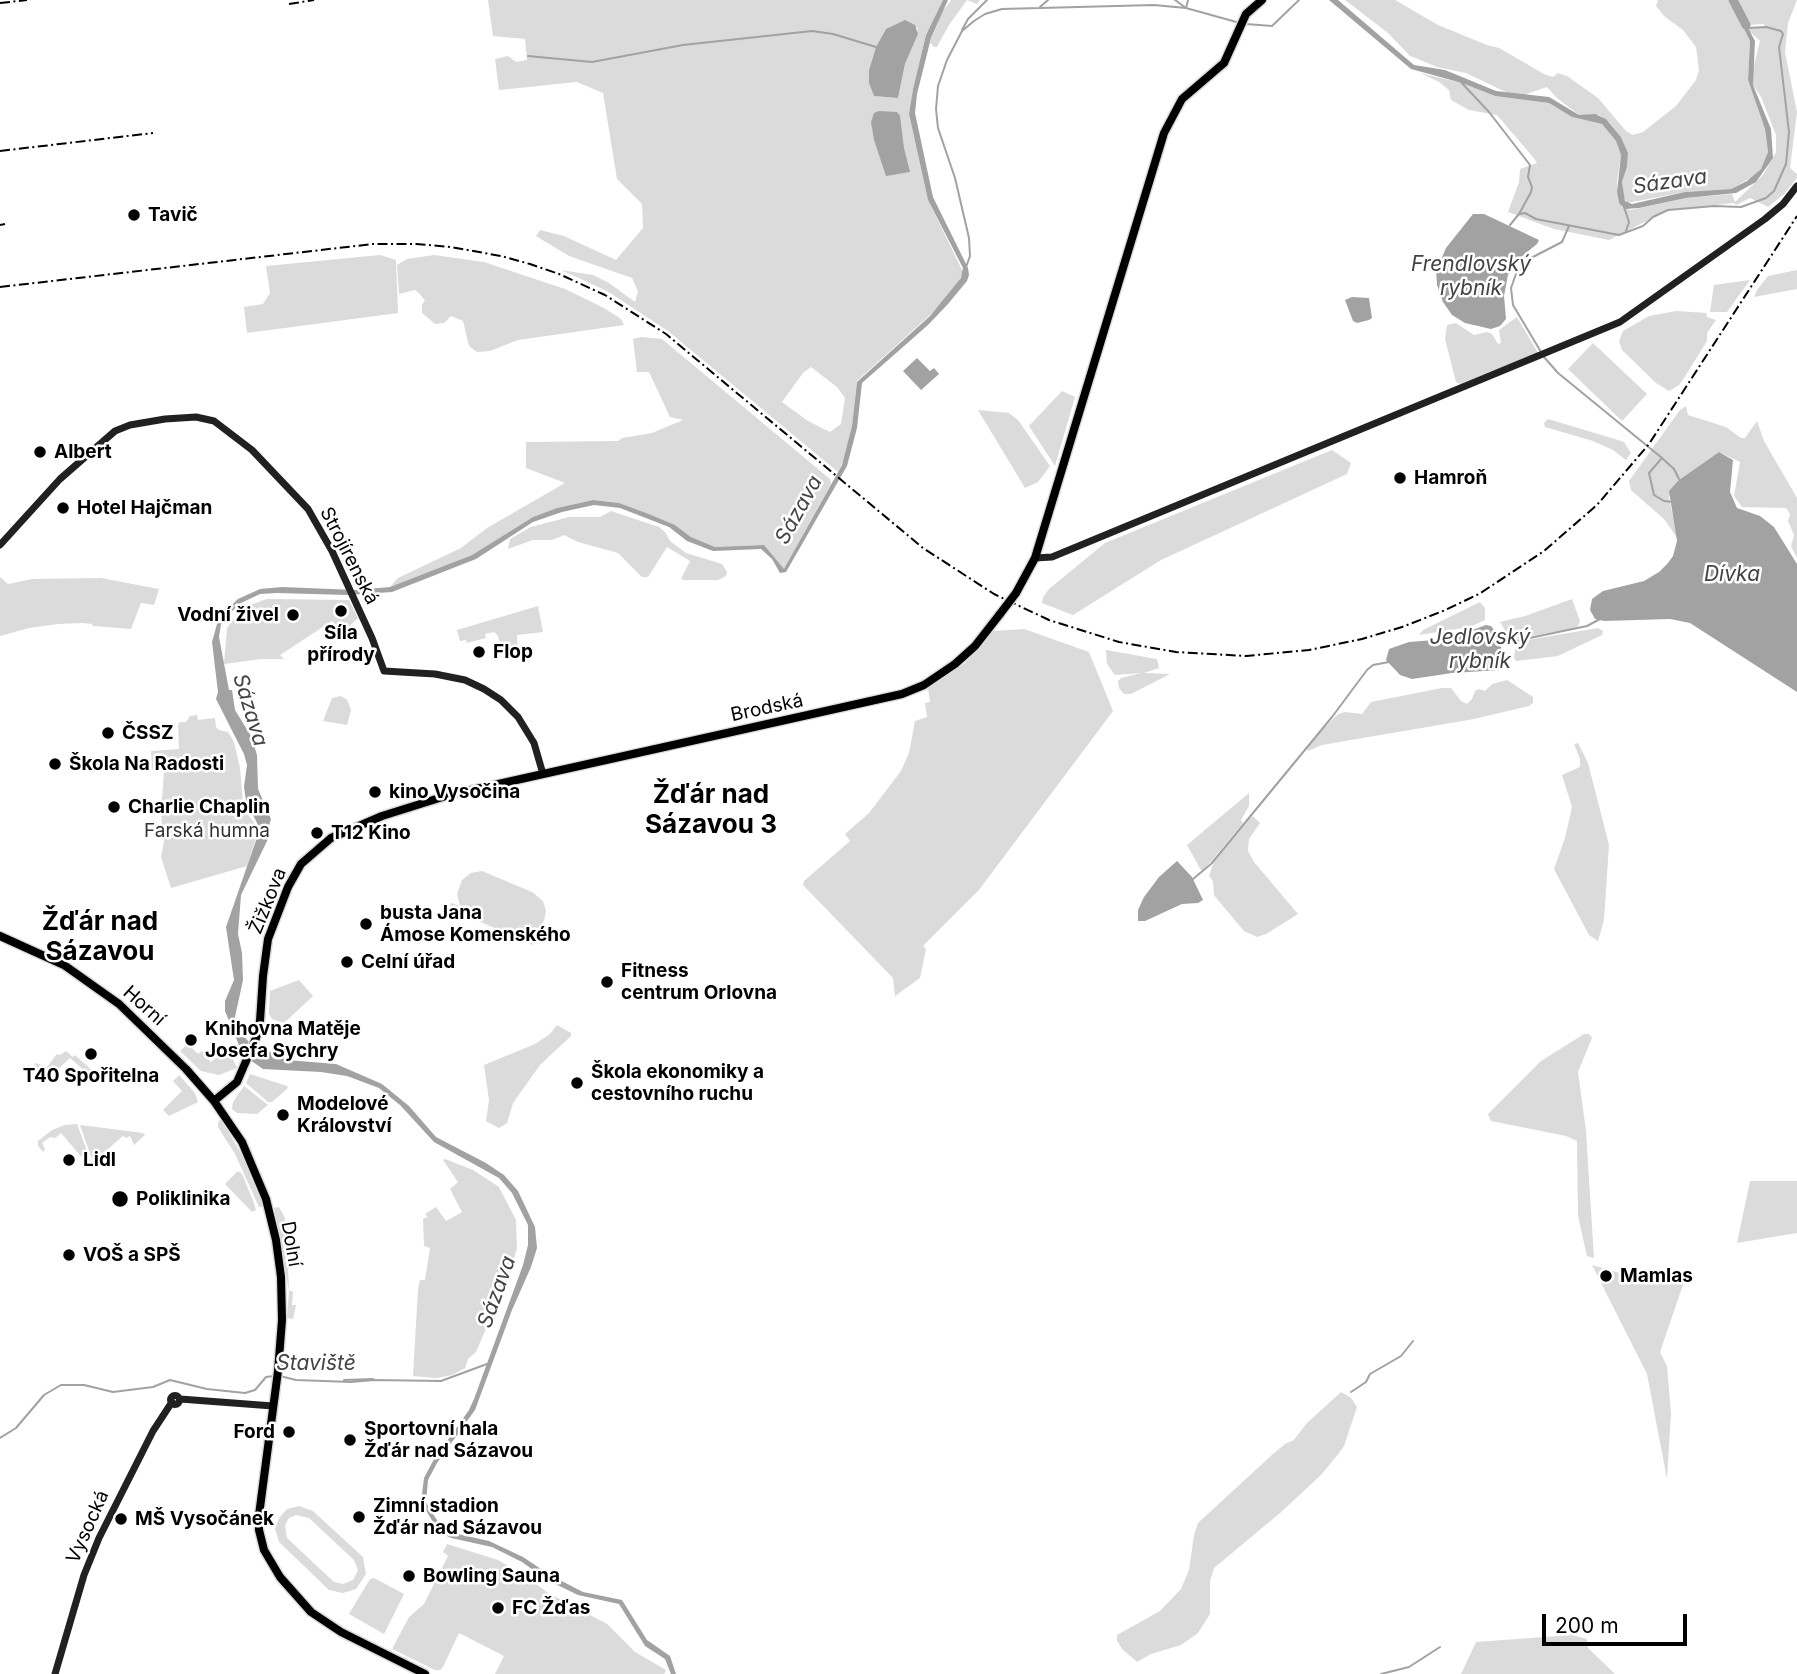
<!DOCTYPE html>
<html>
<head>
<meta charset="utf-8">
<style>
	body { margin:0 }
	#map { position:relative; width:1797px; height:1674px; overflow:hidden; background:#fff; font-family:Inter,sans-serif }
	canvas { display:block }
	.scale { position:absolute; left:1542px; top:1614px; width:145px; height:32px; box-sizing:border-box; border:4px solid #000; border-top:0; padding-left:9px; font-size:21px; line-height:24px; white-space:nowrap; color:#000; -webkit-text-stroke:5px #fff; paint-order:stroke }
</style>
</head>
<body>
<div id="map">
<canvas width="1797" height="1674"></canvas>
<div class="scale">200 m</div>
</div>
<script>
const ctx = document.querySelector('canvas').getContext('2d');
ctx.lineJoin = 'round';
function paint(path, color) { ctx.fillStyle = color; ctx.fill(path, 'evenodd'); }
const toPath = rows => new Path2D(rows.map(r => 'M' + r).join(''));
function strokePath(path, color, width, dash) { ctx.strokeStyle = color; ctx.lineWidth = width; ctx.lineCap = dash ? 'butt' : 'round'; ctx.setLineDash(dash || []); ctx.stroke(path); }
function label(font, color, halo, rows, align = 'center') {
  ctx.font = font + ' Inter,sans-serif'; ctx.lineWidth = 5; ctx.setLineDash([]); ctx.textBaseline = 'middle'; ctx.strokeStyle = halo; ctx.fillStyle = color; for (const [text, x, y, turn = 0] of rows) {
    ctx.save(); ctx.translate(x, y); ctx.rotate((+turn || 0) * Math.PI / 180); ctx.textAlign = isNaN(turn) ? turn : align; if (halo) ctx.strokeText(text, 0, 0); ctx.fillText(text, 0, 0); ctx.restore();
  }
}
const green = toPath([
	[488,0,943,0,926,35,913,89,909,114,928,200,963,272,958,284,942,304,857,381,852,426,844,459,838,472,668,331,607,291,561,270,593,275,609,283,635,302,638,291,632,278,569,256,536,236,540,230,564,236,616,260,643,228,642,204,617,179,603,93,577,82,499,90,495,59,508,56,516,62,527,60,525,39,493,36],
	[918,28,915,41,905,64,898,98,874,96,869,82,869,70,876,47,886,29],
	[811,367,837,387,845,398,841,424,830,432,808,421,782,402,803,373],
	[951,0,980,0,977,4,967,0,949,25,937,47,934,47,930,43,931,39,943,11],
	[1345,0,1395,0,1438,25,1487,45,1499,48,1544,74,1553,77,1558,73,1567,76,1598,98,1626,131,1633,135,1643,132,1676,106,1696,80,1699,70,1696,47,1683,30,1664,16,1656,6,1658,0,1730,0,1750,41,1748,80,1765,129,1768,152,1761,169,1754,176,1731,189,1685,192,1627,203,1624,197,1622,182,1627,167,1628,153,1621,137,1609,122,1599,115,1579,115,1557,98,1547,87,1524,95,1510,94,1466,73,1437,67,1418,59,1410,56,1388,33],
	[1733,0,1797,0,1788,23,1785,52,1797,112,1790,168,1797,174,1797,178,1784,194,1768,207,1750,198,1736,205,1734,203,1668,210,1609,240,1554,229,1508,212,1519,182,1520,169,1537,163,1533,157,1497,115,1469,110,1451,100,1449,90,1439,82,1420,73,1462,83,1495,96,1549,103,1572,117,1602,124,1616,141,1621,155,1617,181,1618,200,1623,208,1631,210,1686,198,1732,194,1735,202,1763,175,1776,152,1776,135,1761,97,1753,85,1753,69,1760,41,1749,31,1748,27,1766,27,1763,24,1749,25,1739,12],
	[380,255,396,260,398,313,247,333,244,307,263,304,270,293,266,266],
	[434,255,484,262,565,289,604,308,621,319,624,325,518,340,490,351,477,352,469,346,463,321,451,316,444,323,435,324,422,313,422,304,425,301,420,294,415,290,399,294,397,265,407,259],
	[1797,270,1797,289,1754,297,1757,290,1768,276],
	[1750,280,1727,312,1710,312,1714,285],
	[1676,311,1706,313,1707,317,1716,320,1707,333,1707,341,1684,378,1679,385,1669,391,1656,383,1622,350,1619,341,1623,331,1649,316],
	[1517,317,1538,353,1460,384,1456,382,1445,339,1447,325,1456,323,1474,335,1487,332,1492,334,1498,344,1501,343,1499,330],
	[641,337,662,339,830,479,831,484,784,570,764,545,715,547,691,537,675,525,649,514,619,503,593,500,557,508,533,517,472,555,390,587,398,578,461,548,487,528,565,483,526,468,526,442,618,441,622,438,652,433,683,420,670,417,649,372,637,372,633,339],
	[1593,343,1647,394,1622,421,1568,369],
	[1062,391,1075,397,1055,466,1029,426],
	[1686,406,1688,415,1726,427,1741,438,1745,438,1757,421,1764,441,1797,498,1797,558,1791,546,1794,535,1788,521,1790,514,1786,508,1742,507,1734,496,1740,462,1719,452,1679,480,1669,497,1677,538,1665,520,1631,490,1629,481,1680,410],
	[978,410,1009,413,1018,420,1050,466,1038,482,1025,488],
	[1548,419,1615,439,1624,442,1631,453,1626,460,1613,450,1593,441,1545,427,1544,423],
	[1332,450,1351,463,1347,474,1161,560,1073,615,1042,603,1043,597,1049,589,1105,543],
	[611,511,659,527,665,532,670,541,686,553,722,564,727,572,726,576,718,580,684,580,681,579,690,561,667,547,648,577,642,577,618,553,578,542,564,535,552,540,533,540,508,549,510,539,531,527,569,517,600,517],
	[0,577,8,584,32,579,101,578,159,589,154,605,141,603,131,629,93,626,92,624,83,623,58,624,29,628,0,636],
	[267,599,349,600,358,618,343,632,332,621,280,655,284,659,261,659,224,664,227,628,237,615,250,605],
	[1572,599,1580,621,1578,626,1573,629,1519,638,1514,637,1506,632,1500,622,1525,616],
	[1480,602,1485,608,1485,620,1470,627,1419,635,1423,630],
	[538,606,543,632,517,635,518,659,504,660,498,636,494,632,485,634,486,638,467,643,466,640,460,641,457,630],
	[1598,628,1603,631,1602,635,1558,656,1517,661,1514,659,1515,650,1521,641],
	[1024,629,1089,652,1113,711,979,890,923,946,926,949,920,978,895,996,893,978,803,885,804,881,850,841,845,834,869,813,901,771,909,753,915,721,927,717,925,703,930,702,928,688,965,663,993,631],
	[1106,650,1157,659,1159,668,1144,673,1170,674,1131,694,1124,694,1119,688,1118,681,1121,678,1141,673,1115,675,1107,664],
	[1507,680,1533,697,1533,703,1529,706,1474,719,1322,745,1308,751,1307,748,1315,737,1338,714,1345,712,1362,714,1371,702,1442,688,1451,688,1461,701,1467,704,1472,699,1475,691,1479,689,1485,691,1492,684],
	[341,696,347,700,351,710,347,725,323,721,332,698],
	[197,715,198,720,215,718,216,727,219,730,228,732,234,742,240,768,243,803,249,816,259,829,247,866,171,888,161,857,164,841,161,814,164,771,152,769,151,751,179,749,178,725,180,722,186,722,190,716],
	[1578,743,1588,763,1609,845,1604,920,1598,941,1589,935,1554,869,1565,838,1572,807,1562,775,1580,767,1580,759,1574,744],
	[1249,793,1249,806,1241,820,1243,823,1202,872,1187,845],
	[1253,816,1260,823,1249,839,1248,851,1254,862,1298,914,1266,934,1257,937,1244,931,1217,899,1214,895,1213,881,1209,876,1214,861,1244,823],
	[482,871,532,892,543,901,546,911,544,921,538,930,528,936,535,940,533,945,449,908,451,903,460,906,457,894,462,880,471,873],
	[299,980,313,996,284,1023,272,1019,269,1014,270,991],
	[557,1025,571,1033,571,1036,540,1065,513,1103,507,1123,499,1128,486,1121,489,1100,484,1065,535,1044,550,1034],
	[1584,1034,1589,1034,1592,1038,1578,1072,1586,1131,1594,1258,1587,1256,1578,1216,1577,1141,1566,1136,1491,1121,1488,1114,1541,1061],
	[188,1044,198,1054,202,1051,211,1062,228,1048,237,1068,219,1075,201,1071,180,1051],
	[66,1051,73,1057,75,1055,97,1075,94,1079,70,1058,45,1081,32,1067,36,1063,47,1067,57,1054,60,1055],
	[250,1074,287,1086,288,1088,272,1102,268,1102,246,1083],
	[179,1075,195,1093,198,1102,169,1116,163,1110,182,1091,173,1081],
	[244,1086,268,1105,257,1114,237,1113,232,1109,233,1102],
	[221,1119,248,1166,264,1207,259,1207,235,1154,218,1127,218,1122],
	[77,1124,92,1164,90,1167,61,1133,55,1138,50,1137,42,1143,45,1149,43,1152,38,1146,38,1141,52,1130,65,1125],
	[80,1125,143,1133,145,1135,134,1145,130,1136,126,1138,123,1136,93,1162],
	[445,1159,473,1170,499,1187,516,1220,517,1248,509,1275,476,1352,468,1359,465,1368,452,1375,437,1378,413,1376,418,1289,420,1280,425,1280,430,1248,424,1246,423,1219,428,1217,425,1214,436,1207,446,1221,462,1212,450,1189,458,1182,443,1160],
	[238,1171,242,1174,254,1203,256,1210,252,1212,225,1184],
	[1750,1181,1797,1181,1797,1233,1737,1243],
	[279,1207,285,1218,284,1233,287,1235,283,1239,287,1261,290,1262,292,1266,288,1269,289,1290,293,1292,292,1305,296,1305,293,1319,287,1318,289,1291,274,1208],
	[1592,1265,1637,1278,1647,1279,1674,1272,1686,1276,1660,1352,1667,1366,1671,1414,1667,1479,1647,1374],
	[1341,1392,1351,1398,1357,1407,1344,1446,1339,1453,1321,1475,1280,1513,1214,1568,1210,1581,1210,1614,1198,1633,1181,1645,1151,1654,1137,1662,1135,1660,1123,1650,1117,1641,1117,1635,1160,1611,1181,1589,1189,1570,1194,1535,1198,1523,1273,1454,1285,1444,1294,1440,1306,1424],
	[299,1506,313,1511,363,1557,366,1574,356,1589,343,1593,329,1590,279,1542,275,1529,279,1518,287,1509],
	[296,1515,309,1518,354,1560,358,1570,353,1580,343,1584,334,1582,287,1538,285,1525,289,1518],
	[447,1544,498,1560,530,1579,548,1593,607,1624,635,1652,666,1670,664,1674,495,1674,504,1656,459,1633,443,1667,440,1670,435,1670,392,1649,409,1617,424,1604,448,1556,443,1552],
	[374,1578,404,1594,384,1634,349,1614,370,1579],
	[1572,1635,1587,1639,1588,1648,1615,1674,1461,1674,1476,1642]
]);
const water = toPath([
	[943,0,948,0,931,38,917,94,915,113,933,197,968,268,969,275,967,281,948,304,928,325,862,383,857,428,847,466,786,572,780,573,772,559,761,549,713,551,687,541,669,527,620,508,594,505,562,512,533,522,476,559,392,592,348,595,277,593,260,594,241,603,226,617,221,624,219,637,229,690,232,690,235,710,251,736,257,755,258,789,271,819,268,829,268,839,241,895,238,934,242,953,243,980,235,1017,240,1032,248,1041,287,1060,336,1064,382,1084,409,1106,436,1137,486,1163,504,1175,518,1191,535,1227,537,1248,531,1267,512,1310,475,1410,437,1463,428,1480,426,1502,429,1508,441,1526,449,1532,489,1541,523,1557,550,1575,583,1592,622,1600,647,1640,670,1656,676,1674,671,1674,665,1659,645,1646,619,1604,578,1595,547,1580,522,1562,492,1547,451,1538,439,1532,421,1502,424,1478,433,1461,469,1410,474,1399,523,1265,528,1245,528,1225,512,1193,499,1178,434,1142,400,1105,379,1088,347,1076,321,1072,263,1069,243,1055,225,1011,225,1001,234,980,226,927,260,829,246,801,244,787,247,765,244,754,216,699,218,692,212,642,219,617,238,599,260,589,282,587,356,590,390,587,472,555,533,517,557,508,593,500,619,503,649,514,675,525,691,537,715,547,764,545,784,569,842,465,852,426,857,382,930,316,961,278,963,268,928,200,909,114,913,89,926,35],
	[1329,0,1338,0,1414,65,1445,70,1496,91,1549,97,1579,115,1595,114,1606,119,1621,137,1628,153,1627,167,1622,182,1625,201,1632,204,1685,192,1731,189,1747,181,1761,169,1768,152,1765,129,1748,80,1750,41,1730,0,1733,0,1755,41,1753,85,1771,129,1773,158,1756,182,1736,193,1686,198,1639,208,1625,209,1619,203,1617,192,1621,155,1616,141,1602,124,1572,117,1549,103,1495,96,1462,83,1411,69],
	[905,20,915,25,918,34,905,64,898,98,874,96,869,83,869,70,876,47,886,29],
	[879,111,897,112,900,116,904,148,910,172,886,176,874,140,871,122,874,113],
	[1473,214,1484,214,1539,240,1537,244,1520,258,1508,275,1504,296,1506,319,1500,326,1491,329,1465,323,1452,315,1443,302,1437,285,1436,271,1446,248],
	[1352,297,1369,298,1372,318,1369,320,1357,323,1353,321,1345,300],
	[917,358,930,371,934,368,939,374,921,390,903,371],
	[1719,452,1733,460,1730,492,1737,508,1760,516,1774,527,1797,564,1797,692,1690,623,1670,619,1604,621,1595,619,1590,610,1592,599,1603,591,1644,581,1659,572,1668,563,1673,556,1677,541,1669,491,1679,480],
	[1486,625,1491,626,1499,636,1504,664,1501,670,1452,673,1412,679,1400,675,1386,660,1389,649,1409,642,1447,639],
	[1177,861,1192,877,1203,900,1198,903,1182,904,1145,921,1138,921,1138,910,1144,897,1159,877]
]);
const stream = toPath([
	[1175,0,1186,8,1188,0],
	[1040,7,1048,0],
	[1246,24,1272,26,1299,0],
	[962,30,968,19,987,0],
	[528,56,592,62,683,45,812,31,833,34,876,47],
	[1459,80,1489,112,1530,165,1528,177,1532,187,1531,192,1519,214,1525,213,1536,219,1619,235,1643,226,1653,217,1668,210,1714,206,1741,207,1766,198,1774,191,1786,164,1789,132,1779,47,1783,34,1781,31,1766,27,1748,28],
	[1624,207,1629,222,1626,231],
	[1510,225,1519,214],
	[966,267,970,256,969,238,955,178,938,128,936,109,938,86,947,60,962,31,974,21,985,14,1002,9,1154,5,1186,8,1240,23],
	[1541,352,1513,305,1511,288,1516,274,1529,259,1562,242,1569,226],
	[1544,357,1558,373,1662,458,1674,469,1679,479],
	[1661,459,1649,473,1654,495,1664,501,1672,502],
	[1501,644,1587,626,1600,619],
	[1193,879,1211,864,1332,717,1367,670,1373,665,1389,662],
	[280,1376,296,1380,351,1382,374,1380,441,1381,487,1364],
	[344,1380,373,1379],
	[1351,1392,1366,1382,1370,1374,1401,1356,1413,1341],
	[0,1438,16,1428,44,1395,61,1385,84,1385,113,1392,153,1387,170,1380,207,1389,245,1393,255,1390,266,1377,274,1376],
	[1381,1674,1409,1667,1440,1647]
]);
const river = toPath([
	[1733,0,1746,25]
]);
const secondary = toPath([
	[0,545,60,479,115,431,130,425,165,419,196,417,214,421,252,450,308,509,332,551,372,638,384,671,435,674,465,680,484,689,501,700,518,717,534,743,543,774],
	[1035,558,1052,557,1620,322,1765,219,1783,204,1797,186],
	'170.5 1400a4.5 4.5 0 1 1 9 0a4.5 4.5 0 1 1-9 0Z',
	[180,1399,273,1406],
	[55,1674,84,1575,99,1538,153,1431,172,1402]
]);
const primary = toPath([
	[1016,593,1035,558,1164,133,1182,99,1224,63,1246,14,1262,0],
	[0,936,64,965,119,1004,186,1069,214,1101,242,1142,266,1199,276,1240,281,1277,282,1320,278,1371,259,1515,259,1530,264,1550,280,1577,311,1612,341,1632,425,1674],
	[214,1101,237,1082,256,1038,260,1021,263,976,268,939,288,887,301,864,331,838,382,816,449,795,902,694,924,685,955,664,975,646,1000,614]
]);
const rail = toPath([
	[0,3,27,0],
	[289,4,314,0],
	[0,151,153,133],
	[0,225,5,224],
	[0,287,373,244,416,244,451,247,501,256,530,264,559,274,605,295,666,334,923,548,994,594,1049,620,1119,642,1176,652,1246,656,1309,650,1362,639,1402,627,1443,611,1479,594,1544,551,1597,505,1649,444,1797,216]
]);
const primaryBridge = toPath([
	[1000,614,1016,593]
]);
const markers = [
	[134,215,7,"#000"],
	[40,452,7,"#000"],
	[1400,478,7,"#000"],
	[63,508,7,"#000"],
	[341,611,7,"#000"],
	[293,615,7,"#000"],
	[479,652,7,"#000"],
	[108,733,7,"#000"],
	[55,764,7,"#000"],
	[375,792,7,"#000"],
	[114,807,7,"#000"],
	[317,833,7,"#000"],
	[366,924,7,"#000"],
	[347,962,7,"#000"],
	[607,982,7,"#000"],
	[191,1040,7,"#000"],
	[91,1054,7,"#000"],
	[577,1083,7,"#000"],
	[283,1115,7,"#000"],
	[69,1160,7,"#000"],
	[120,1199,9,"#000"],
	[69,1255,7,"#000"],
	[1606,1276,7,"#000"],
	[289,1432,7,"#000"],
	[350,1440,7,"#000"],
	[359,1517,7,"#000"],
	[121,1519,7,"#000"],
	[409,1576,7,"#000"],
	[498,1608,7,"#000"]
];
const poiNames = [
	["Tavič",148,215],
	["Albert",54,452],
	["Hamroň",1414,478],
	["Hotel Hajčman",77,508],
	["Vodní živel",279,615,"right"],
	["Síla",341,633,"center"],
	["přírody",341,655,"center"],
	["Flop",493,652],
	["ČSSZ",122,733],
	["Škola Na Radosti",69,764],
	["kino Vysočina",389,792],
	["Charlie Chaplin",128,807],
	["T12 Kino",331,833],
	["busta Jana",380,913],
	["Ámose Komenského",380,935],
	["Celní úřad",361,962],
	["Fitness",621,971],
	["centrum Orlovna",621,993],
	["Knihovna Matěje",205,1029],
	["Josefa Sychry",205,1051],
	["Škola ekonomiky a",591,1072],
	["cestovního ruchu",591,1094],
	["T40 Spořitelna",91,1076,"center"],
	["Modelové",297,1104],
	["Království",297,1126],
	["Lidl",83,1160],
	["Poliklinika",136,1199],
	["VOŠ a SPŠ",83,1255],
	["Mamlas",1620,1276],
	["Sportovní hala",364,1429],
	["Žďár nad Sázavou",364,1451],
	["Ford",275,1432,"right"],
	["Zimní stadion",373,1506],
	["Žďár nad Sázavou",373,1528],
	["MŠ Vysočánek",135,1519],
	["Bowling Sauna",423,1576],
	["FC Žďas",512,1608]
];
const streetNames = [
	["Strojírenská",349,556,63],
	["Brodská",767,708,-12],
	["Žižkova",268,901,-68],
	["Horní",144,1006,42],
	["Dolní",291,1244,80],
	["Vysocká",88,1527,-66]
];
const parkNames = [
	["Farská humna",207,831]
];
const waterNames = [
	["Sázava",1670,182,-8],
	["Frendlovský",1471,265],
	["rybník",1471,289],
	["Sázava",799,510,-61],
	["Dívka",1732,575],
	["Jedlovský",1480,638],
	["rybník",1480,662],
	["Sázava",250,710,73],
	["Sázava",497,1292,-70],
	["Staviště",316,1364]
];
const districtNames = [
	["Žďár nad",711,795],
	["Sázavou 3",711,825],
	["Žďár nad",100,922],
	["Sázavou",100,952]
];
paint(green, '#dbdbdb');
paint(water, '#a2a2a2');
strokePath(stream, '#a2a2a2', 2);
strokePath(river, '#a2a2a2', 9);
strokePath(primary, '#dbdbdb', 11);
strokePath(secondary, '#212121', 7);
strokePath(primary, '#000', 8);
strokePath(rail, '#000', 2, [10, 3.5, 2, 3.5]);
strokePath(primaryBridge, '#dbdbdb', 11, []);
strokePath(primaryBridge, '#000', 8);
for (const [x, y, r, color] of markers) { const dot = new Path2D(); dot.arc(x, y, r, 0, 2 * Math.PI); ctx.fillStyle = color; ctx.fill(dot); strokePath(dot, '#fff', 2.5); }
label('bold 19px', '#000', '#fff', poiNames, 'left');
label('19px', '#000', '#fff', streetNames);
label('19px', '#323232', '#fff', parkNames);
label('italic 21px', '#434343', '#fff', waterNames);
label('bold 26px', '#000', '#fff', districtNames);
</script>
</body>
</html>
